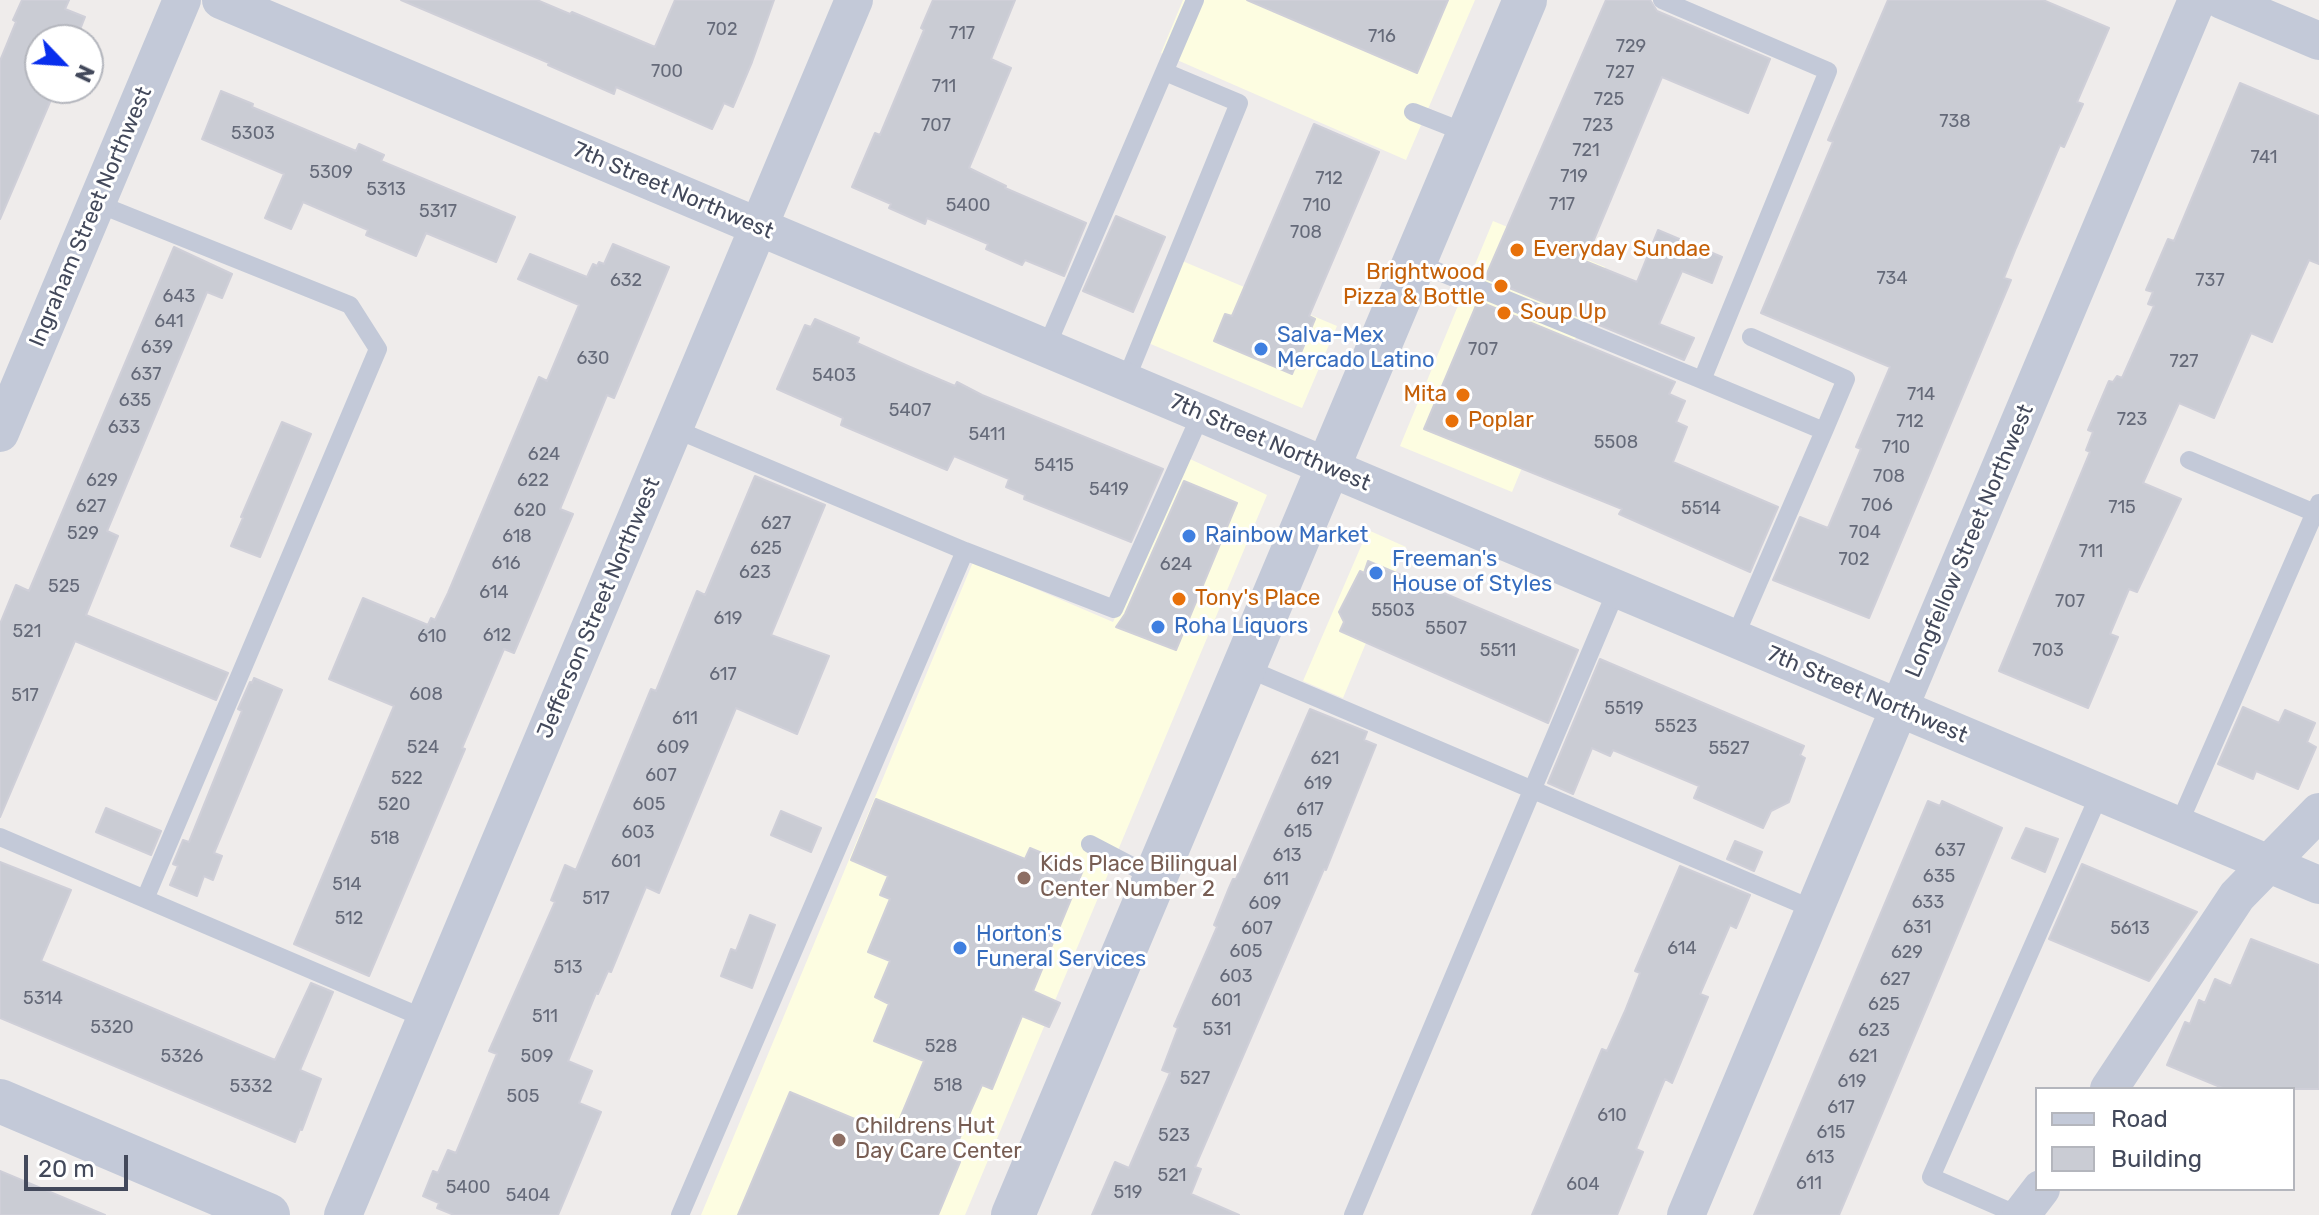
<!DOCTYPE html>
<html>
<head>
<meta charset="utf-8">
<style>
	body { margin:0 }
	#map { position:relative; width:2319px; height:1215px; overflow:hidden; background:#efeceb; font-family:Rubik,sans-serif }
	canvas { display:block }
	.legend { position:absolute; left:2035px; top:1087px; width:260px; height:104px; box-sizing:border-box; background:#fff; border:2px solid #b4b6bd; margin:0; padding:10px 14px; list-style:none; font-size:24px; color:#43495b }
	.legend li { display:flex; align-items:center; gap:16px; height:40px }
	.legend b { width:40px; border:2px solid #b4b6bd }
	.north { position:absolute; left:24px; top:24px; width:80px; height:80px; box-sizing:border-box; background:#fff; border:2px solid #b4b6bd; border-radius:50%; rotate:115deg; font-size:22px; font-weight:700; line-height:32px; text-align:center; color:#43495b }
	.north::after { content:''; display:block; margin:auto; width:28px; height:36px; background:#082eed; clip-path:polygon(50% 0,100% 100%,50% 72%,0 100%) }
	.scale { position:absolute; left:24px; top:1155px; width:104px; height:36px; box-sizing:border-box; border:4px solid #43495b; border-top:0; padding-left:10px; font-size:24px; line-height:28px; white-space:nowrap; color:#43495b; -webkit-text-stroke:6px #fff; paint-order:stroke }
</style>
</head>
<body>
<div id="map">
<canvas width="2319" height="1215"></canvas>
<ul class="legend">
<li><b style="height:10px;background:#c3c9d8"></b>Road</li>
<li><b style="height:22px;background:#caccd4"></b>Building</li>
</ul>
<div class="north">N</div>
<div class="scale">20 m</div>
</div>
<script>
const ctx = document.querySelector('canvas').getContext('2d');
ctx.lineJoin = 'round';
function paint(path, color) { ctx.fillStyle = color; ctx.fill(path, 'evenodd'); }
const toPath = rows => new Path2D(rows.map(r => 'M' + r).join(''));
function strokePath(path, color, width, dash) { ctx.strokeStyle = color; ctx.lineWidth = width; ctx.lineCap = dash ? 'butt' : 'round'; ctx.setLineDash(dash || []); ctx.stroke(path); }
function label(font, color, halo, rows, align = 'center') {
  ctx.font = font + ' Rubik,sans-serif'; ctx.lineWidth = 6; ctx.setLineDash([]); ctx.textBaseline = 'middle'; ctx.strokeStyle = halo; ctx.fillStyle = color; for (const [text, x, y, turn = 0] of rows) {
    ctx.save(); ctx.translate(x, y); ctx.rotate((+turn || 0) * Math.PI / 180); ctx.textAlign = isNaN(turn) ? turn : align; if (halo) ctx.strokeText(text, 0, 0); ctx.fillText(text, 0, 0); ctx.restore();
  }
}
const commercial = toPath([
	[1183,0,1475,0,1406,160,1161,53],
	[1493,221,1605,267,1512,492,1400,446],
	[1180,260,1337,326,1302,408,1146,342],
	[1190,459,1267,495,965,1215,701,1215,973,562,1113,622],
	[1368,530,1406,547,1343,698,1303,681]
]);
const building = toPath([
	[22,0,69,0,65,9,85,17,76,40,40,40,40,88,56,88,0,219,0,61,16,22,13,20,22,0],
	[401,0,537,0,570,14,572,12,655,47,675,0,774,0,752,62,733,107,724,103,712,129,616,87,614,94,548,65,549,63,401,0],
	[933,0,1015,0,991,59,1011,68,969,168,1006,186,1005,188,1086,223,1064,276,1025,260,1022,265,986,249,988,244,927,218,925,224,889,208,891,204,852,187,875,133,880,135,911,61,924,30,921,28,933,0],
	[1247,0,1448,0,1417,73,1247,0],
	[1606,0,1650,0,1657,11,1770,59,1748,113,1662,77,1585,261,1637,282,1658,230,1722,257,1712,283,1682,271,1659,324,1694,338,1684,360,1485,278,1606,0],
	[1888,0,2043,0,2109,28,2077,102,2083,104,2064,147,2060,145,2016,248,2004,278,2011,280,1869,618,1773,580,1800,517,1828,528,1861,449,1856,447,1890,367,1761,313,1833,142,1828,140,1888,0],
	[2240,83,2319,116,2319,264,2309,260,2272,342,2251,333,2214,418,2179,403,2143,483,2181,499,2137,592,2129,589,2110,634,2118,637,2088,708,1999,671,2090,452,2086,450,2093,432,2088,430,2109,381,2113,382,2117,376,2122,378,2154,306,2148,304,2153,292,2146,290,2168,239,2174,241,2240,83],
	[221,91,253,104,252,107,356,151,359,144,384,155,381,161,515,217,496,262,426,233,416,256,366,235,368,230,303,202,291,229,265,218,284,174,202,139,221,91],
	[1314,124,1379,152,1309,316,1315,319,1292,374,1214,341,1225,314,1232,316,1314,124],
	[1116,216,1165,237,1133,312,1083,291,1116,216],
	[613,244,669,267,614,398,607,395,560,509,573,514,514,653,504,649,462,748,465,749,369,976,294,944,394,706,329,679,363,598,428,625,431,618,435,620,448,593,539,377,547,381,579,305,518,279,530,254,587,277,593,264,597,266,599,262,604,264,613,244],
	[174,247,232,274,222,298,207,292,107,531,118,536,86,615,228,673,216,700,75,641,0,817,0,624,16,585,29,591,174,247],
	[1478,301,1675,382,1669,394,1685,401,1676,422,1687,427,1673,462,1778,507,1750,572,1619,514,1622,509,1424,429,1478,301],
	[815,319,859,338,857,343,908,366,955,386,957,382,982,395,1163,469,1131,542,1024,499,1025,495,1006,487,1009,479,954,456,947,470,841,425,843,418,777,389,805,325,811,327,815,319],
	[282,422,311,434,260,557,231,546,243,518,241,517,282,422],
	[755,476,825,505,771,635,829,656,797,734,736,708,659,893,646,887,611,972,608,971,598,994,596,993,568,1061,592,1071,579,1103,601,1112,558,1215,454,1215,437,1208,439,1203,423,1196,433,1171,438,1173,448,1150,456,1153,497,1054,489,1051,555,902,551,900,565,865,576,870,651,689,656,691,697,591,705,595,755,476],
	[1184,481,1237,503,1176,650,1116,627,1125,614,1184,481],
	[1368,561,1578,650,1548,723,1340,631,1344,622,1339,612,1360,571,1364,573,1368,561],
	[1600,659,1804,746,1800,755,1805,758,1789,802,1771,811,1763,828,1694,798,1699,786,1613,750,1610,756,1592,748,1573,794,1548,783,1600,659],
	[254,678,282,690,214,853,222,856,213,880,204,876,197,896,170,885,178,866,173,864,183,840,189,842,242,711,238,709,250,682,252,683,254,678],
	[2243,707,2279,723,2285,710,2315,723,2307,742,2316,747,2298,789,2256,771,2253,779,2218,764,2243,707],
	[1310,709,1367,732,1364,740,1376,745,1326,870,1324,869,1195,1167,1201,1169,1191,1194,1239,1215,1092,1215,1115,1162,1129,1168,1170,1073,1162,1070,1178,1028,1174,1026,1217,927,1214,925,1229,888,1233,879,1236,879,1310,709],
	[876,799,1025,859,1030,848,1083,870,1033,991,1060,1003,1049,1027,1022,1016,992,1089,982,1085,971,1110,951,1159,960,1162,938,1215,738,1215,790,1092,893,1135,924,1061,874,1041,889,1004,875,997,890,961,868,952,890,899,880,895,888,876,851,860,876,799],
	[1928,801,1940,806,1942,801,2002,828,1940,976,1839,1215,1754,1215,1928,801],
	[106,808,161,831,151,855,96,832,106,808],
	[781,811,821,828,811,852,771,835,781,811],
	[2026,828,2058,839,2045,872,2012,858,2026,828],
	[1735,841,1762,852,1754,871,1727,859,1735,841],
	[0,862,71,890,41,961,275,1060,311,983,333,992,300,1070,321,1079,302,1130,300,1129,295,1142,0,1018,0,862],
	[2082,864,2197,912,2149,981,2049,939,2082,864],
	[1680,866,1750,895,1736,928,1730,925,1700,994,1708,997,1672,1083,1665,1079,1636,1149,1643,1152,1628,1188,1617,1215,1532,1215,1602,1049,1607,1051,1625,1011,1640,973,1635,971,1680,866],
	[750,915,775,925,752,988,721,976,731,949,736,951,750,915],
	[2251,939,2319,965,2319,1089,2225,1089,2167,1065,2185,1022,2190,1024,2199,1000,2205,1003,2215,979,2231,986,2251,939],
	[0,1171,105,1215,0,1215,0,1171]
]);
const service = toPath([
	[1662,0,1828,71,1702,380,1824,431,1734,639],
	[1413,112,1469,134],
	[96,203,350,305,378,349,145,899],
	[1415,262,1702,380],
	[1751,337,1846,379,1824,431],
	[1046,348,1195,0],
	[1125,382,1239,103,1165,72],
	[675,429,965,551,680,1215],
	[2189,460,2315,513],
	[965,551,1114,609,1201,414],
	[1244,667,1815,910],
	[2178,826,2319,503],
	[0,837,426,1019],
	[1090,844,1155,878],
	[1353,1215,1617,589],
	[2018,1215,1931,1177,2100,793]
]);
const minor = toPath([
	[221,0,2319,885],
	[2222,0,2319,41],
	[0,433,182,0],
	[2109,1089,2237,896,2319,812],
	[343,1215,854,0],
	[1686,1215,2197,0],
	[2021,1215,2041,1189]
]);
const tertiary = toPath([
	[0,1101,268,1215],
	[1013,1215,1525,0]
]);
const markers = [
	[1517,250,8,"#e8710a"],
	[1501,286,8,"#e8710a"],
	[1504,313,8,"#e8710a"],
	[1261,349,8,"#3f7fe0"],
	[1463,395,8,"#e8710a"],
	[1452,421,8,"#e8710a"],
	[1189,536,8,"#3f7fe0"],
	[1376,573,8,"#3f7fe0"],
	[1179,599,8,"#e8710a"],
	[1158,627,8,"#3f7fe0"],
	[1024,878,8,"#8d6e63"],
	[960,948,8,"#3f7fe0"],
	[839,1140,8,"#8d6e63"]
];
const numberNames = [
	["702",722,30],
	["717",962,34],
	["716",1382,37],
	["729",1631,47],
	["700",667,72],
	["727",1620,73],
	["711",944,87],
	["725",1609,100],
	["738",1955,122],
	["707",936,126],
	["723",1598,126],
	["5303",253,134],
	["721",1586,151],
	["741",2264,158],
	["5309",331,173],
	["719",1574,177],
	["712",1329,179],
	["5313",386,190],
	["717",1562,205],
	["5400",968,206],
	["710",1317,206],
	["5317",438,212],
	["708",1306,233],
	["734",1892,279],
	["632",626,281],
	["737",2210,281],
	["643",179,297],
	["641",169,322],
	["639",157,348],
	["707",1483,350],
	["630",593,359],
	["727",2184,362],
	["637",146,375],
	["5403",834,376],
	["714",1921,395],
	["635",135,401],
	["5407",910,411],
	["723",2132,420],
	["712",1910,422],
	["633",124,428],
	["5411",987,435],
	["5508",1616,443],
	["710",1896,448],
	["624",544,455],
	["5415",1054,466],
	["708",1889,477],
	["629",102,481],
	["622",533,481],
	["5419",1109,490],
	["706",1877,506],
	["627",91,507],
	["715",2122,508],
	["5514",1701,509],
	["620",530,511],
	["627",776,524],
	["704",1865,533],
	["529",83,534],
	["618",517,537],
	["625",766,549],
	["711",2091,552],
	["702",1854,560],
	["616",506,564],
	["624",1176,565],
	["623",755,573],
	["525",64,587],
	["614",494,593],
	["707",2070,602],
	["5503",1393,611],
	["619",728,619],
	["5507",1446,629],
	["521",27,632],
	["612",497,636],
	["610",432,637],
	["5511",1498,651],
	["703",2048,651],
	["617",723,675],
	["608",426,695],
	["517",25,696],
	["5519",1624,709],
	["611",685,719],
	["5523",1676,727],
	["524",423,748],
	["609",673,748],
	["5527",1729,749],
	["621",1325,759],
	["607",661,776],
	["522",407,779],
	["619",1318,784],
	["520",394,805],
	["605",649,805],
	["617",1310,810],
	["615",1298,832],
	["603",638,833],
	["518",385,839],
	["637",1950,851],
	["613",1287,856],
	["601",626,862],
	["635",1939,877],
	["611",1276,880],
	["514",347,885],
	["517",596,899],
	["633",1928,903],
	["609",1265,904],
	["512",349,919],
	["631",1917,928],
	["607",1257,929],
	["5613",2130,929],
	["614",1682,949],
	["605",1246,952],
	["629",1907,953],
	["513",568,968],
	["603",1236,977],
	["627",1895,980],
	["5314",43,999],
	["601",1226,1001],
	["625",1884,1005],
	["511",545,1017],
	["5320",112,1028],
	["531",1217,1030],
	["623",1874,1031],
	["528",941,1047],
	["5326",182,1057],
	["509",537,1057],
	["621",1863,1057],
	["527",1195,1079],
	["619",1852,1082],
	["518",948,1086],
	["5332",251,1087],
	["505",523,1097],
	["617",1841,1108],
	["610",1612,1116],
	["615",1831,1133],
	["523",1174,1136],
	["613",1820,1158],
	["521",1172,1176],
	["611",1809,1184],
	["604",1583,1185],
	["5400",468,1188],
	["519",1128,1193],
	["5404",528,1196]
];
const streetNames = [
	["7th Street Northwest",673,191,23],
	["Ingraham Street Northwest",91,217,-67],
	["7th Street Northwest",1270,443,23],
	["Longfellow Street Northwest",1970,541,-67],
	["Jefferson Street Northwest",599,608,-67],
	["7th Street Northwest",1867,695,23]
];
const foodNames = [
	["Everyday Sundae",1533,250],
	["Brightwood",1485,273,"right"],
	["Pizza & Bottle",1485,298,"right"],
	["Soup Up",1520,313],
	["Mita",1447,395,"right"],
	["Poplar",1468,421],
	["Tony's Place",1195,599]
];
const shopNames = [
	["Salva-Mex",1277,336],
	["Mercado Latino",1277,361],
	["Rainbow Market",1205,536],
	["Freeman's",1392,560],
	["House of Styles",1392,585],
	["Roha Liquors",1174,627],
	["Horton's",976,935],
	["Funeral Services",976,960]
];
const educationNames = [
	["Kids Place Bilingual",1040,865],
	["Center Number 2",1040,890],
	["Childrens Hut",855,1127],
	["Day Care Center",855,1152]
];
paint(commercial, '#fdfde1');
paint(building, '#caccd4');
strokePath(building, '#cfcfd8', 2);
strokePath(service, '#c3c9d8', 18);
strokePath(minor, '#c3c9d8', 38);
strokePath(tertiary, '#c3c9d8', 44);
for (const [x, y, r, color] of markers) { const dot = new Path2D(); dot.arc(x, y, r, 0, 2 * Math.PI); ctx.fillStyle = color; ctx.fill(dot); strokePath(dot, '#fff', 3); }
label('18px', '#656a79', null, numberNames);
label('22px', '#43495b', '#fff', streetNames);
label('22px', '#c56008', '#fff', foodNames, 'left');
label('22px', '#366cbe', '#fff', shopNames, 'left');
label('22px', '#785e54', '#fff', educationNames, 'left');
</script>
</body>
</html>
